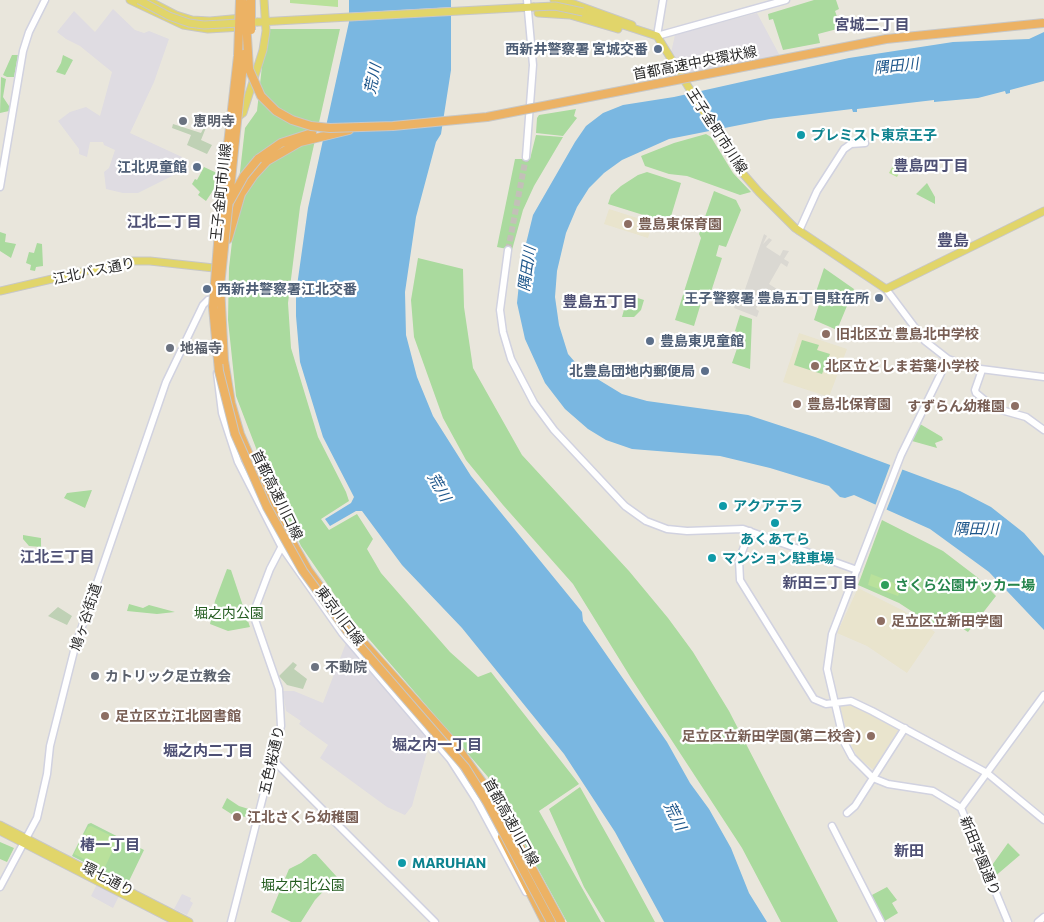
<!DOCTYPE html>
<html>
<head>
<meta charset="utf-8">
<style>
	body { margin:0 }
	canvas { display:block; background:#e9e6dc }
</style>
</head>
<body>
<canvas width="1044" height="922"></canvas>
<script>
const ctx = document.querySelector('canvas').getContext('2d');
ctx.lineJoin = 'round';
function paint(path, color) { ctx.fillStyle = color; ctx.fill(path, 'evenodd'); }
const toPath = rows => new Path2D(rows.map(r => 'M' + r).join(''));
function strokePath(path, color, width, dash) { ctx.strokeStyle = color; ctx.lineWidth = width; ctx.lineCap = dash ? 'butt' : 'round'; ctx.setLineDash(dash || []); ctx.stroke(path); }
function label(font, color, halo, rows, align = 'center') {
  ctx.font = font + ' Commissioner,"Noto Sans JP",sans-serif'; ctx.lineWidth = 4.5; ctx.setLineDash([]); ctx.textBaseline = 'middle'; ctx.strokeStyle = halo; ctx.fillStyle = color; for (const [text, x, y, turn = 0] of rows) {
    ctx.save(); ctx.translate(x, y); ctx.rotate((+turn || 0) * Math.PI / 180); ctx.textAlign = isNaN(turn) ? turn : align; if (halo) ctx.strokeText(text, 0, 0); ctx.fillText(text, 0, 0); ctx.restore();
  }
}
const industrial = toPath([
	[113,9,135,30,144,33,149,31,169,39,154,82,130,133,182,157,174,175,138,193,123,193,106,189,104,172,109,168,115,150,104,145,103,142,90,142,87,157,79,154,79,149,58,121,70,112,86,107,100,116,112,72,80,46,66,39,57,32,74,11,95,32],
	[757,13,780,56,685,73,671,53,675,35],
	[346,643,430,741,412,806,405,815,387,807,320,758,328,745,299,724,301,721,286,711,283,691,294,691,323,703],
	[97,884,119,896,113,908,91,896],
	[182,894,191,898,190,901,193,903,187,915,174,909]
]);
const education = toPath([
	[609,209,653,223,648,238,604,224],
	[799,333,847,349,829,397,783,382],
	[858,588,904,611,935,632,907,673,867,646,837,633],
	[841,704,850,704,899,729,874,770,858,758,850,743,840,708]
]);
const green = toPath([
	[814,0,836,0,839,9,835,11,841,28,818,34,820,43,783,50,773,19,769,20,768,14],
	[270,29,340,29,300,207,288,303,291,348,318,437,346,492,349,501,321,519,329,530,357,514,373,539,367,549,381,573,450,652,478,677,491,672,579,784,539,811,601,922,567,922,488,777,350,617,301,546,261,461,236,396,228,320,229,268,245,128,257,111,262,66],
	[12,55,18,55,14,77,7,77,3,75],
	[63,55,73,60,65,75,56,72,61,63],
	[1,77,6,79,3,97,9,106,9,111,0,113],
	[576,109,574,116,577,118,563,136,536,133,537,118,539,115],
	[706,134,711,137,733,173,751,192,740,195,687,176,669,174,645,166,641,156,674,143],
	[536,135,563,137,534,186,523,210,512,250,497,247,515,159,530,159],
	[204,167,217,173,213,180,218,183,206,201,198,195,200,192,192,184,195,179,197,180],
	[647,172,681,183,669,223,608,204,611,195,621,186,638,175],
	[927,183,935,197,935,204,916,194],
	[714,191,736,200,741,210,726,247,719,245,716,256,722,258,708,301,701,303,694,326,675,320,701,238,699,234],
	[0,232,6,234,5,242,16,244,11,258,0,251],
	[37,243,42,244,43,266,36,267,35,271,30,270,31,265,26,263,29,252,34,253],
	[418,258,463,269,464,307,473,368,522,455,629,571,668,618,693,652,729,711,838,922,781,922,742,848,631,678,573,584,503,505,466,460,443,418,414,337,411,300],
	[824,268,854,289,837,330,814,320,822,295,816,292],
	[628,295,644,300,641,310,634,317,622,317],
	[740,315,752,319,750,369,732,363,742,334,735,331],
	[802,340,819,345,817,350,830,354,822,374,794,365],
	[920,424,942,437,943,440,935,443,937,448,912,441],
	[92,490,85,508,64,498,67,493],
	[882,520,943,551,977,577,996,596,968,632,946,618,939,629,899,603,858,585],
	[23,535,41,538,41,547,29,546,23,539],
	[227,569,231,570,250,627,228,631,210,624,215,601],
	[129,604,143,608,149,605,175,612,157,614,127,611],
	[580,787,624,865,655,922,605,922,584,887,549,809],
	[227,798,239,806,255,811,253,818,233,815,222,808],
	[91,823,144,850,129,881,127,880,125,883,72,856,88,824],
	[0,842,14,848,7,862,0,859],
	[1008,843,1020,855,993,878,990,868],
	[313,854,316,854,337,877,315,900,301,922,291,922,271,912,289,869,301,863],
	[887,887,897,900,892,903,898,913,883,922,870,896]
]);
const cemetery = toPath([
	[208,114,211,115,201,140,212,145,207,154,187,145,191,135,172,128,173,124,201,133,208,120,206,119],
	[58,607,72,616,67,625,48,616],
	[293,662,297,665,294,669,307,679,303,689,287,685,279,676]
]);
const pitch = toPath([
	[290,0,338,0,338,7,290,3],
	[898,156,906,160,897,177,889,173],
	[871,574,902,586,898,596,868,585],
	[91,826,118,839,104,869,74,854,88,827]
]);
const plaza = toPath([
	[764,234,767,236,763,244,769,238,772,240,766,247,780,256,783,250,789,251,784,259,789,262,787,267,781,263,769,284,780,291,779,294,763,289,756,309,759,311,757,317,734,308,736,302,740,304]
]);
const water = toPath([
	[349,0,451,0,451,70,441,134,436,142,416,217,405,292,406,335,417,377,433,416,471,476,582,612,583,621,667,742,690,783,709,809,731,848,749,893,767,922,664,922,615,832,564,754,462,628,402,565,362,511,356,511,330,526,325,519,351,503,354,497,323,437,300,362,296,316,296,293,308,208,349,22],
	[1044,32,1044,81,1010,90,1010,93,1006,94,1005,91,978,98,934,102,934,100,857,109,857,112,853,112,852,109,770,119,669,139,622,160,604,173,589,188,577,207,566,233,557,271,555,297,559,325,568,354,581,369,622,394,647,401,748,415,815,437,960,491,991,507,1024,533,1044,556,1044,630,989,572,930,529,854,495,845,498,840,497,829,486,770,468,720,456,632,449,606,440,588,429,565,409,545,383,525,339,517,303,521,264,533,215,575,142,586,126,603,113,623,105,674,97,849,58,953,42,1029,39]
]);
const pier = toPath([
	[454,7,454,15,347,21,347,13],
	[891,463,903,468,886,511,875,506]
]);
const secondaryTunnel = toPath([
	[508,250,526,157]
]);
const secondary = toPath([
	[663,0,657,36,786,0],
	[526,157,533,65,527,0],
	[0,187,23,51,29,32,45,0],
	[799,231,817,191,844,149,851,144,865,143],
	[508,250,500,310,503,332,511,359,534,403,554,430,625,506,646,521,667,529,687,531,743,529,857,570],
	[886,289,925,341,948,359,973,368,1044,377],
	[948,359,901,455,832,634,827,669,844,742,852,757,873,778,888,784,933,791,961,808,1008,922],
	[982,370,975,390,976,393,994,408,1026,417,1044,430],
	[217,373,222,413,238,462,281,546,342,633,450,759,477,801,526,892],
	[750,531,739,560,740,580,814,699,826,704,851,701,872,711,987,773,1044,820],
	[273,760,435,922],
	[491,802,509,833],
	[961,808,1044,695],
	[847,813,855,806,905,728],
	[832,826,881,922],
	[532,877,556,922],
	[0,887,37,818,47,774,50,746,75,647,166,382,203,305,208,300,217,298],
	[231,922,281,726,279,689,253,614,270,569,283,544],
	[1038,922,1044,917]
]);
const primary = toPath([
	[130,0,183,25,208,29,242,27],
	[147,0,176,15,192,20,210,21,242,18],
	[554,0,574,4,632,25],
	[583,12,657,36,739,169,759,192,795,228,886,289,1044,211],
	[538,13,570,15,618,29],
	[258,22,533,7],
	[234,117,239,116,243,113,263,50,266,31,264,0],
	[0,291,129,261,150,261,214,268,219,267],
	[0,825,189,922],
	[0,831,177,922]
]);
const highway = toPath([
	[258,159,281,143,312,133],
	[228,239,241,194,254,175,267,161,300,142,349,130],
	[224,360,231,403,240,434,270,503,308,570,351,629,457,747,495,800],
	[502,837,545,922]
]);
const primaryBridge = toPath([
	[139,0,169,16,189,23,204,25,258,22],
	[533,7,555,6,583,12]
]);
const highwayBridge = toPath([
	[240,0,238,56,221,206,213,307,219,371,235,434,267,507,303,571,347,631,465,767,487,802,551,922],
	[245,4,249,69,261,96,276,111,292,120,311,126,330,128,393,126,487,117,886,39,1044,23],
	[251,30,251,0],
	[230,201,244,176,258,159],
	[224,360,220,286,244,54],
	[495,800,561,922]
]);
const markers = [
	[658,49,5,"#5c6f8a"],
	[183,121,5,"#6b7280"],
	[801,135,5,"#0f9aa8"],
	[197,167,5,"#5c6f8a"],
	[628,224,5,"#8d6e63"],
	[207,289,5,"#5c6f8a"],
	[879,298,5,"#5c6f8a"],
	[826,334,5,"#8d6e63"],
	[650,341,5,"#5c6f8a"],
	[170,348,5,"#6b7280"],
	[815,366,5,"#8d6e63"],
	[705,371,5,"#5c6f8a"],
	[797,404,5,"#8d6e63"],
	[1015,406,5,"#8d6e63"],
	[723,506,5,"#0f9aa8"],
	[775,523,5,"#0f9aa8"],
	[712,558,5,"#0f9aa8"],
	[885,585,5,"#2e9e5b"],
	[881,621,5,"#8d6e63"],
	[315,667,5,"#6b7280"],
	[95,676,5,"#6b7280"],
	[105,716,5,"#8d6e63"],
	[871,736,5,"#8d6e63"],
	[237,817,5,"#8d6e63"],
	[402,863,5,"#0f9aa8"]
];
const serviceNames = [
	["西新井警察署 宮城交番",648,49],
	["江北児童館",187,167],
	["西新井警察署江北交番",217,289,"left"],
	["王子警察署 豊島五丁目駐在所",869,298],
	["豊島東児童館",660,341,"left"],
	["北豊島団地内郵便局",695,371]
];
const streetNames = [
	["首都高速中央環状線",695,63,-11],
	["王子金町市川線",717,131,57],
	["王子金町市川線",221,192,-84],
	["江北バス通り",94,271,-12],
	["首都高速川口線",277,495,64],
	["東京川口線",340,616,53],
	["鳩ヶ谷街道",86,617,-72],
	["五色桜通り",272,760,-77],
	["首都高速川口線",511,822,61],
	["新田学園通り",980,856,68],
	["環七通り",108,879,28]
];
const worshipNames = [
	["恵明寺",193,121],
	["地福寺",180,348],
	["不動院",325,667],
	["カトリック足立教会",105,676]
];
const cultureNames = [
	["プレミスト東京王子",811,135],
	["アクアテラ",733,506],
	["あくあてら",775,539,"center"],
	["マンション駐車場",722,558],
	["MARUHAN",412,863]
];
const educationNames = [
	["豊島東保育園",638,224],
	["旧北区立 豊島北中学校",836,334],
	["北区立としま若葉小学校",825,366],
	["豊島北保育園",807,404],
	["すずらん幼稚園",1005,406,"right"],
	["足立区立新田学園",891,621],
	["足立区立江北図書館",115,716],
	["足立区立新田学園(第二校舎)",861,736,"right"],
	["江北さくら幼稚園",247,817]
];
const leisureNames = [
	["さくら公園サッカー場",895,585]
];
const parkNames = [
	["堀之内公園",229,613],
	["堀之内北公園",303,885]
];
const neighbourhoodNames = [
	["宮城二丁目",872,25],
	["豊島四丁目",931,166],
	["江北二丁目",164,222],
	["豊島五丁目",600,302],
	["江北三丁目",57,557],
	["新田三丁目",820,583],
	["堀之内一丁目",437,745],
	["堀之内二丁目",208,751],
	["椿一丁目",110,845],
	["新田",909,851]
];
const waterNames = [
	["隅田川",896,66,-6],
	["荒川",373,79,-78],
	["隅田川",527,269,-82],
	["荒川",439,487,60],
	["隅田川",976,529],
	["荒川",675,816,63]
];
const quarterNames = [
	["豊島",953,241]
];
paint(industrial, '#dfdce2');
paint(education, '#e9e4cd');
paint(green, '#aada9e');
paint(cemetery, '#bfd1b5');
paint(pitch, '#b9e19b');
paint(plaza, '#dad8d2');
paint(water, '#7ab7e1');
paint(pier, '#e9e6dc');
strokePath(secondaryTunnel, '#c3c0b8', 6, [6, 3]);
strokePath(secondary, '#d1d2e0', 9);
strokePath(primary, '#c7c7c7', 9);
strokePath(highway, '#c7c7c7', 10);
strokePath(secondary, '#fff', 6);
strokePath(primary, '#e1d56a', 7);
strokePath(highway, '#ecb264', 8);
strokePath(primaryBridge, '#c7c7c7', 9, []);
strokePath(highwayBridge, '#c7c7c7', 10, []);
strokePath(primaryBridge, '#e1d56a', 7);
strokePath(highwayBridge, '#ecb264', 8);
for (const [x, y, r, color] of markers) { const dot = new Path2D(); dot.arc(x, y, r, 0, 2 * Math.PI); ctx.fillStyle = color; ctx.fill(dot); strokePath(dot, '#fff', 2); }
label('bold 14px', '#4e5e75', '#fff', serviceNames, 'right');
label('14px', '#292929', '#fff', streetNames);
label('bold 14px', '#5b616d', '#fff', worshipNames, 'left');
label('bold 14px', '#0d838f', '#fff', cultureNames, 'left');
label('bold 14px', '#785e54', '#fff', educationNames, 'left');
label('bold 14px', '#27864d', '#fff', leisureNames, 'left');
label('14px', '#255d21', '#fff', parkNames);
label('bold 15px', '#4e5074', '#fff', neighbourhoodNames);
label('italic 15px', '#1c558a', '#fff', waterNames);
label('bold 16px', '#4e5074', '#fff', quarterNames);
</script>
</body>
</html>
